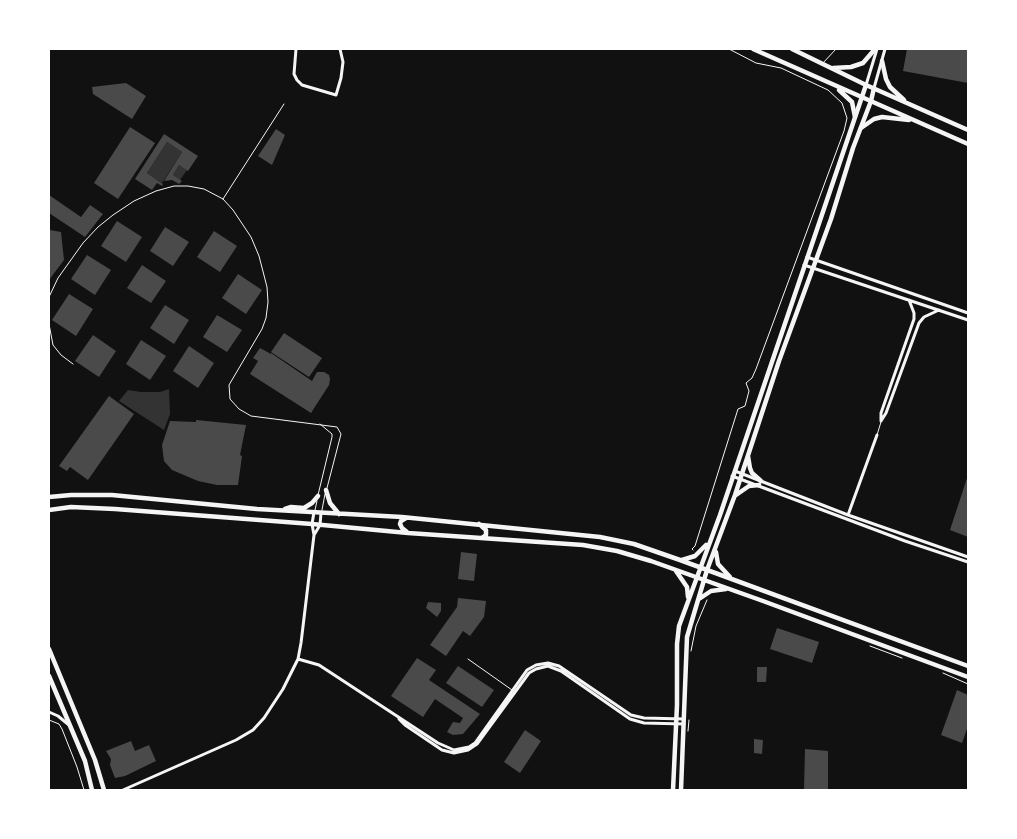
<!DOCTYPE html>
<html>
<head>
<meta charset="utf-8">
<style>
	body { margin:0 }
	#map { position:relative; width:1017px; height:839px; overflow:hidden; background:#111; font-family:Cabin,sans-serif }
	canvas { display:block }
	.frame { position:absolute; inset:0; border:50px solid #fff; pointer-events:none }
</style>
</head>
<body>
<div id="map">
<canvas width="1017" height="839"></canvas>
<div class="frame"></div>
</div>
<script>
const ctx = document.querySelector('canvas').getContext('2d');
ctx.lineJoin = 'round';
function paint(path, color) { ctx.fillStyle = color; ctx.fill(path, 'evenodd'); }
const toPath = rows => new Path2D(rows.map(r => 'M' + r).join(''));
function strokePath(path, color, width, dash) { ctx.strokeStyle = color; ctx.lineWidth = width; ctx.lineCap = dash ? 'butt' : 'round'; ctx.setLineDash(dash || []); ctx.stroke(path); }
const water = toPath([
	[167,142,182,152,162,183,147,173],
	[179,165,187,170,180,180,173,175],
	[169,389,170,414,164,430,119,401,128,390,141,392,160,392]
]);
const building = toPath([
	[907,49,968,49,968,83,903,71],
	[126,83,146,96,132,119,93,94,92,87],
	[130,127,155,143,118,199,94,183],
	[276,129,285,135,272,165,258,156],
	[164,134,198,156,188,171,179,165,173,175,182,181,179,184,172,180,164,181,182,152,167,142,147,173,163,184,162,186,157,183,152,190,135,179],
	[49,195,81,217,90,205,103,214,85,237,49,213],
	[117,221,142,237,126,262,101,246],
	[165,227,189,242,173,266,150,251],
	[50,230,61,232,64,260,49,280],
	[214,231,237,246,220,272,197,257],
	[87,255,111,270,95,295,71,279],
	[142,265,166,281,151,303,127,288],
	[238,274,262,290,246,314,222,298],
	[69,294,93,309,76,336,52,320],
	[165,305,189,320,174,344,150,328],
	[217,315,242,330,227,352,203,337],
	[284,333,322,358,309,377,271,352],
	[93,335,116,351,99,377,75,361],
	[141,340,166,356,150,380,126,364],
	[189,346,214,363,198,388,173,371],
	[260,348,271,354,271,353,312,381,317,372,324,372,329,375,330,379,329,385,311,413,250,374,258,361,253,358],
	[109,396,134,414,88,480,70,467,67,471,59,466],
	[196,420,246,425,240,455,242,456,238,485,217,485,198,481,172,470,164,461,162,445,170,421,196,422],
	[968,475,968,537,950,530],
	[461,552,477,554,474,581,458,579],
	[458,598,486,601,484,617,470,636,463,631,446,656,430,645,457,607],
	[428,602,441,603,441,611,437,617,426,608],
	[777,628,819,642,812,663,770,649],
	[417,658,436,670,429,680,480,714,463,734,453,735,447,732,453,722,460,723,463,718,435,699,423,717,391,696],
	[458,666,494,690,482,707,446,683],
	[757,667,767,667,766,682,757,682],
	[957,690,968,695,968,726,962,743,941,735],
	[525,730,541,741,520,773,504,762],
	[754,739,763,740,762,754,754,753],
	[131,741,135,751,149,745,156,761,125,776,115,778,110,765,111,759,106,751],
	[805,749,828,751,828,790,804,790]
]);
const path = toPath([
	[693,550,692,549,695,546,738,409,745,406,749,391,746,383,752,378,756,369,844,131,847,118,842,103,828,90,781,68,756,63,729,49],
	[870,646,902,658],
	[691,651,696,626,707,600],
	[943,673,968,684],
	[49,720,59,724,62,729,77,767,84,790],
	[688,731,689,720]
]);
const service = toPath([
	[823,63,836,49],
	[223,199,284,104],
	[49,297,58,278,83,243,98,227,113,215,134,201,156,191,174,186,188,186,204,189,223,199,233,210,251,237,259,256,267,287,268,302,266,318,262,329,229,385,230,399,239,409,251,416,337,427,341,434,327,488],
	[49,324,53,345,61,355,73,364],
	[877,435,881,422],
	[318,495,332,437,332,434,320,424],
	[315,510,317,501],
	[322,510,325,494],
	[468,659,512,690]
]);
const minor = toPath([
	[296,49,294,74,297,80,302,85,336,95,341,78,343,62,340,49],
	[866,85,877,49],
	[874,88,885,49],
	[807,257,968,313],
	[804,265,968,320],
	[909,300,914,313,914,319,881,413,881,421,886,413,919,323,924,317,939,310],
	[735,471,848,515,968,557],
	[732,476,905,541,968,562],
	[848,515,877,435],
	[314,535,320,525,321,513],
	[298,659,319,665,438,743,454,750,469,747,475,743,527,670,536,665,548,663,559,666,631,715,644,718,684,719],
	[49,712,58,716,69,725],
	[399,719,405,725,442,750,454,753,468,750,477,744,529,673,536,669,548,666,561,671,630,719,644,723,684,724],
	[123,790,236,740,253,730,264,718,283,689,298,659,301,643,314,535,312,524,314,512]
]);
const secondary = toPath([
	[748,456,750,468,752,473,761,481],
	[326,490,330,503,339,514],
	[736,495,749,486,759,485],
	[49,497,71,495,112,495,257,509,402,517,600,537,634,544,680,560,968,666],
	[285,509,291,507,304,508,312,503,318,496],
	[49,510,71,507,115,509,312,524,408,533,583,545,617,551,651,561,763,601,968,677],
	[406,518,401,521,400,524,402,528,407,532],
	[479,524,486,530,486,535,482,538],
	[716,552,718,564,730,577],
	[682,560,695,556,706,545],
	[676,571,687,587,688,597],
	[699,599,711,591,726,589],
	[673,790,677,705,677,644,679,626,720,515,866,85],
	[681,790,687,637,707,570,735,495,779,361,831,219,853,148,871,101,874,88]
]);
const primary = toPath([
	[753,49,968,144],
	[792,49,866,85,968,130],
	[882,61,886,79,890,87,904,100],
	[833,68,851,67,863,63,875,49],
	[839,90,852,102,855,117],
	[861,128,874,119,882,117,909,120],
	[49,649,95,760,104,790],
	[49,676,85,761,92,790]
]);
paint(water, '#333');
paint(building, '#4a4a4a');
strokePath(path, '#f5f5f5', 1);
strokePath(service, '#f5f5f5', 1);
strokePath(minor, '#f5f5f5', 3);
strokePath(secondary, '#f5f5f5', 4.5);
strokePath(primary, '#f5f5f5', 4.5);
</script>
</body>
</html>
